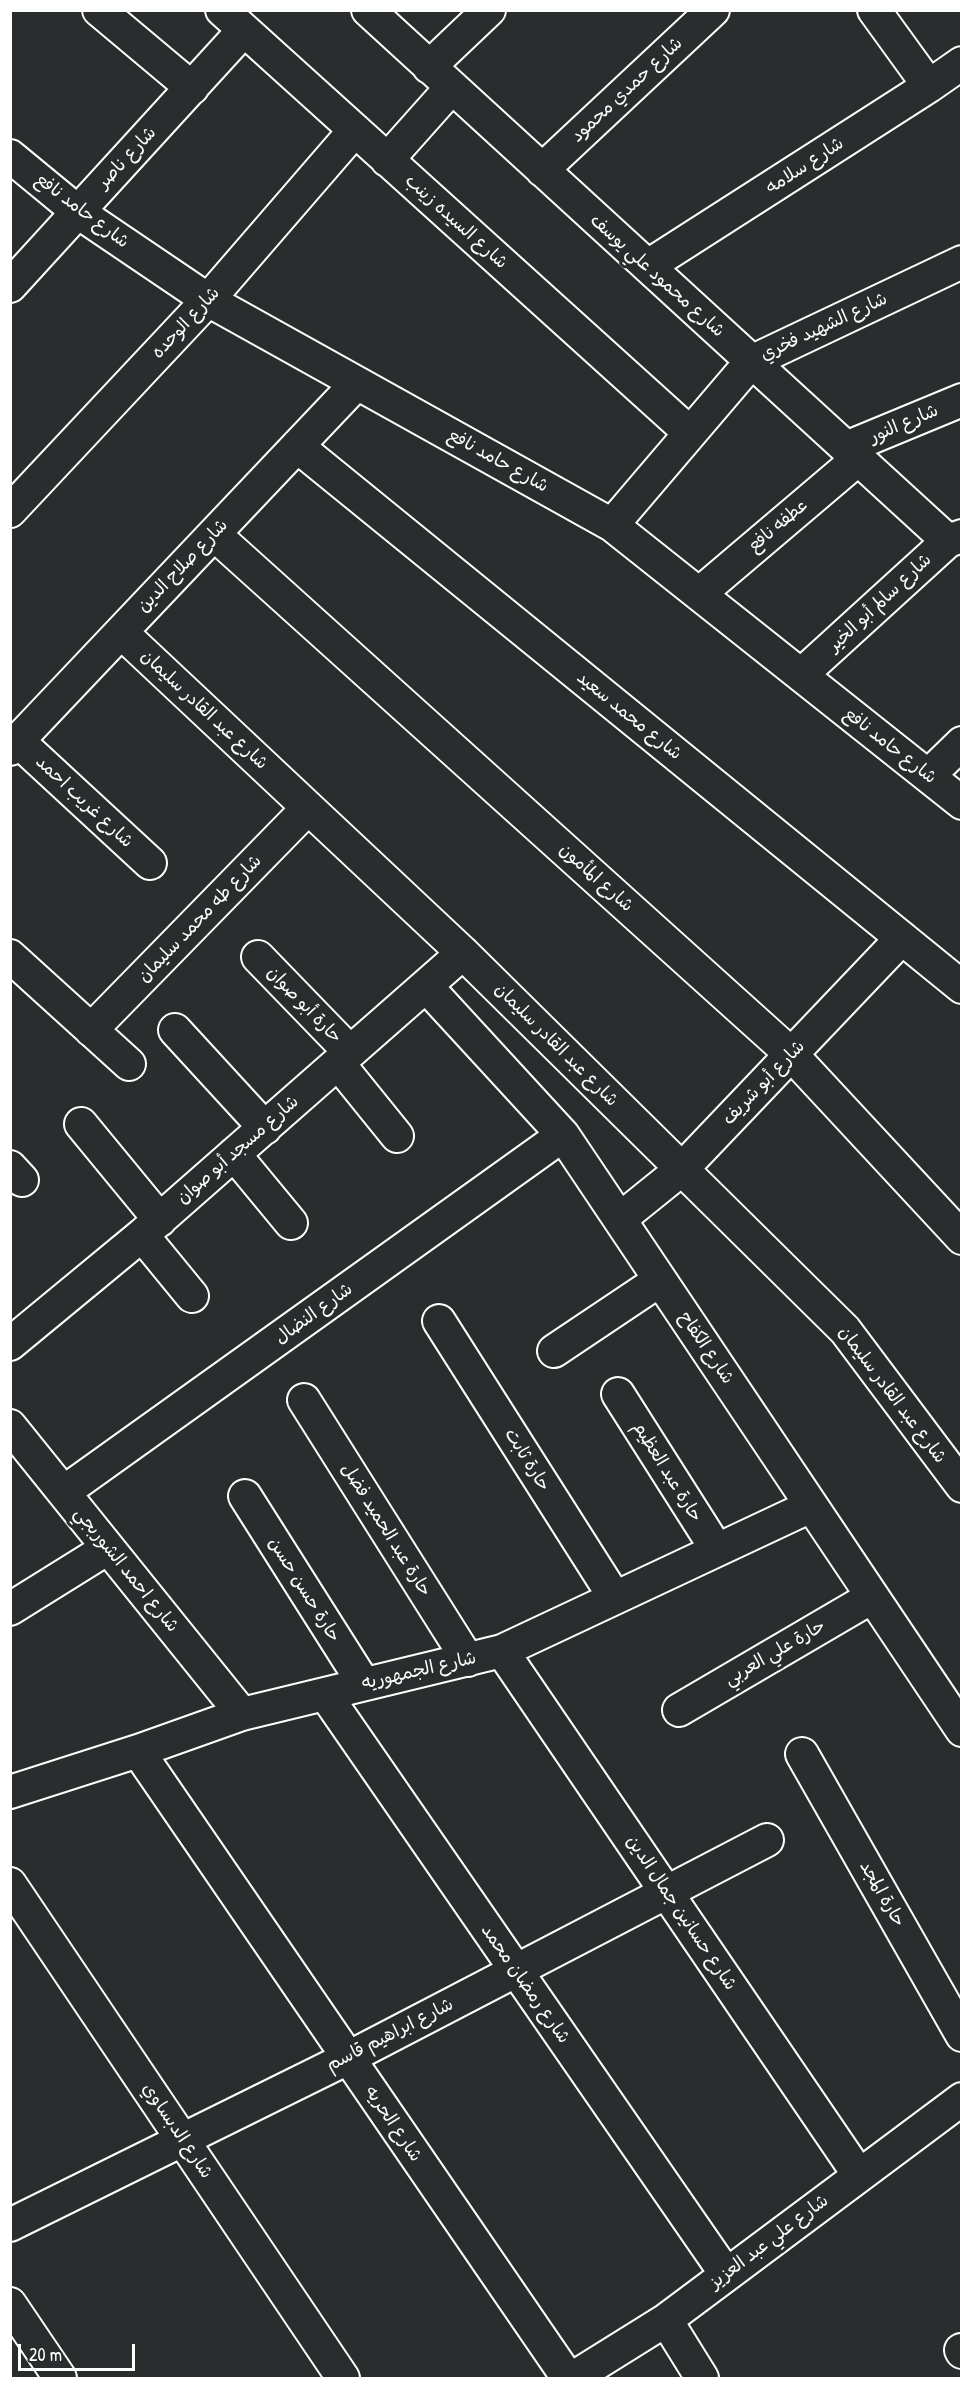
<!DOCTYPE html>
<html>
<head>
<meta charset="utf-8">
<style>
	body { margin:0 }
	#map { position:relative; width:972px; height:2389px; overflow:hidden; background:#2a2d2e; font-family:"Patrick Hand",sans-serif }
	canvas { display:block }
	.frame { position:absolute; inset:0; border:12px solid #fff; pointer-events:none }
	.scale { position:absolute; left:18px; top:2344px; width:117px; height:27px; box-sizing:border-box; border:3px solid #fff; border-top:0; padding-left:8px; font-size:18px; line-height:21px; white-space:nowrap; color:#fff; -webkit-text-stroke:4px #2a2d2e; paint-order:stroke }
</style>
</head>
<body>
<div id="map">
<canvas width="972" height="2389"></canvas>
<div class="frame"></div>
<div class="scale">20 m</div>
</div>
<script>
const ctx = document.querySelector('canvas').getContext('2d');
ctx.lineJoin = 'round';
const toPath = rows => new Path2D(rows.map(r => 'M' + r).join(''));
function strokePath(path, color, width, dash) { ctx.strokeStyle = color; ctx.lineWidth = width; ctx.lineCap = dash ? 'butt' : 'round'; ctx.setLineDash(dash || []); ctx.stroke(path); }
function label(font, color, halo, rows, align = 'center') {
  ctx.font = font + ' "Patrick Hand","Playpen Sans Arabic",sans-serif'; ctx.lineWidth = 6; ctx.setLineDash([]); ctx.textBaseline = 'middle'; ctx.strokeStyle = halo; ctx.fillStyle = color; for (const [text, x, y, turn = 0] of rows) {
    ctx.save(); ctx.translate(x, y); ctx.rotate((+turn || 0) * Math.PI / 180); ctx.textAlign = isNaN(turn) ? turn : align; if (halo) ctx.strokeText(text, 0, 0); ctx.fillText(text, 0, 0); ctx.restore();
  }
}
const street = toPath([
	[99,10,192,88],
	[222,10,690,433],
	[368,10,948,541],
	[874,10,929,86],
	[429,67,489,10],
	[10,156,78,212,208,300,612,525,962,803],
	[387,160,452,87],
	[542,170,713,10],
	[648,266,929,86,962,63],
	[10,286,244,30],
	[297,446,962,987],
	[846,448,962,400],
	[10,511,208,300,355,130],
	[612,525,751,362,962,262],
	[214,534,791,1054,962,1238],
	[699,594,858,459],
	[121,632,463,953,845,1330,962,1486],
	[801,675,948,541,962,536],
	[18,741,150,863],
	[10,749,357,383],
	[928,776,962,743],
	[10,956,129,1064],
	[258,957,350,1052],
	[426,986,563,1135,962,1730],
	[91,1030,308,808],
	[175,1030,265,1128],
	[338,1063,397,1136],
	[81,1124,160,1220],
	[234,1154,291,1223],
	[10,1167,22,1180],
	[620,1219,682,1169,902,938],
	[142,1235,192,1296],
	[439,1321,615,1598],
	[10,1344,142,1235,463,953],
	[554,1351,660,1280],
	[618,1394,717,1550],
	[304,1400,468,1660],
	[10,1426,242,1714],
	[64,1492,563,1135],
	[245,1496,364,1684],
	[10,1609,108,1548],
	[502,1651,859,2175],
	[325,1694,726,2274],
	[679,1710,872,1597],
	[138,1751,568,2378],
	[802,1754,962,2035],
	[10,1792,138,1751,242,1714,502,1651,811,1506],
	[10,1884,343,2378],
	[10,2225,348,2058,767,1840],
	[10,2304,60,2378],
	[666,2320,702,2378],
	[961,2350,962,2352],
	[573,2378,666,2320,962,2099]
]);
const streetNames = [
	["شارع حمدي محمود",627,90,-43],
	["شارع ناصر",127,158,-47],
	["شارع سلامه",805,166,-33],
	["شارع حامد نافع",82,211,37],
	["شارع السيده زينب",456,222,42],
	["شارع محمود علي يوسف",657,276,42],
	["شارع الوحده",186,323,-47],
	["شارع الشهيد فخري",824,327,-25],
	["شارع النور",904,424,-23],
	["شارع حامد نافع",498,461,29],
	["عطفه نافع",778,526,-40],
	["شارع صلاح الدين",183,566,-46],
	["شارع سالم أبو الخير",880,603,-43],
	["شارع عبد القادر سليمان",204,710,43],
	["شارع محمد سعيد",629,716,39],
	["شارع حامد نافع",890,746,38],
	["شارع غريب احمد",84,802,43],
	["شارع المأمون",596,878,42],
	["شارع طه محمد سليمان",200,919,-46],
	["حارة أبو صوان",304,1005,46],
	["شارع عبد القادر سليمان",556,1045,45],
	["شارع أبو شريف",764,1083,-46],
	["شارع مسجد أبو صوان",238,1150,-41],
	["شارع النضال",314,1314,-36],
	["شارع الكفاح",706,1348,56],
	["شارع عبد القادر سليمان",892,1395,53],
	["حارة ثابت",527,1460,58],
	["حارة عبد العظيم",667,1472,58],
	["حارة عبد الحميد فضل",386,1530,58],
	["شارع احمد الشوربجي",126,1570,51],
	["حارة حسن حسن",304,1590,58],
	["حارة علي العربي",775,1653,-30],
	["شارع الجمهوريه",419,1671,-13],
	["حارة المجد",882,1894,60],
	["شارع حسانين جمال الدين",681,1913,56],
	["شارع رمضان محمد",525,1984,55],
	["شارع ابراهيم قاسم",390,2035,-27],
	["شارع الحريه",393,2124,56],
	["شارع الدبساوي",177,2131,56],
	["شارع علي عبد العزيز",769,2242,-37]
];
strokePath(street, '#fff', 36);
strokePath(street, '#2a2d2e', 32);
label('18px', '#fff', '#2a2d2e', streetNames);
</script>
</body>
</html>
